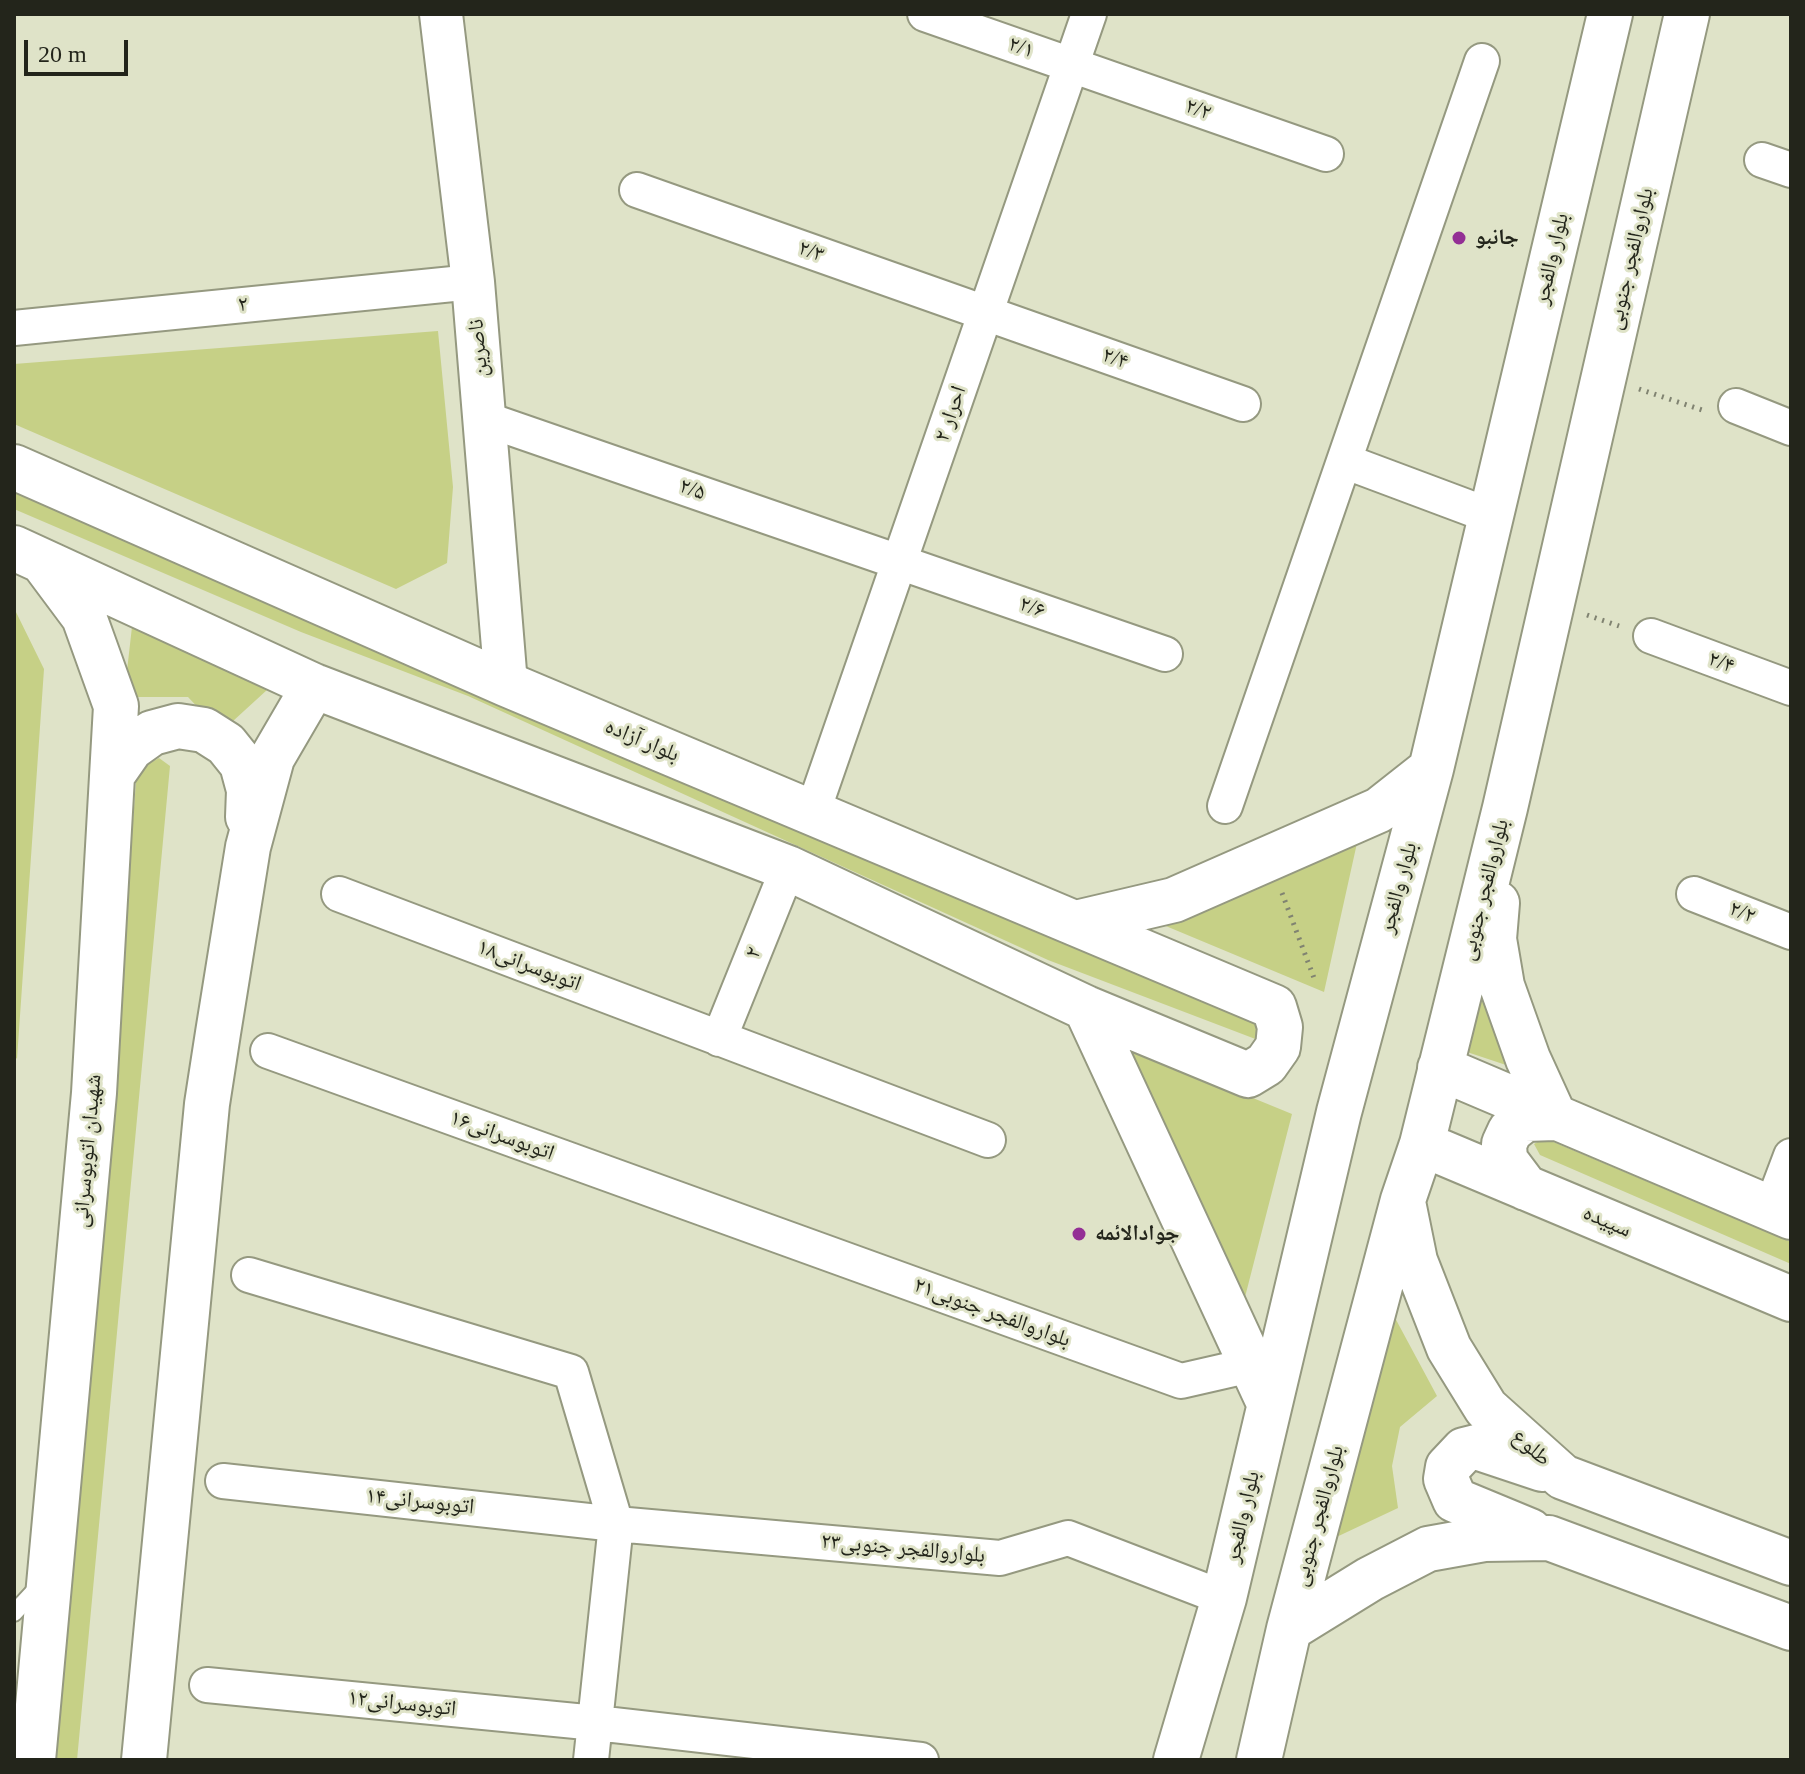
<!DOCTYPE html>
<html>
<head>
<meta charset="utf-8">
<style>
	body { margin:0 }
	#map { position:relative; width:1805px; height:1774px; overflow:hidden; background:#dfe3c8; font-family:"Times New Roman",serif }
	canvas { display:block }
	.frame { position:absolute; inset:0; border:16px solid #23251b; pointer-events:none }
	.scale { position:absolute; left:24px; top:40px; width:104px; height:36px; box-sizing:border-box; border:4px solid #23251b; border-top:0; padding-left:10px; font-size:24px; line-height:28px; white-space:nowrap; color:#23251b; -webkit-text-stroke:6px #dfe3c8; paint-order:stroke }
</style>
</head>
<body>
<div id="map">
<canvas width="1805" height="1774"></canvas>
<div class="frame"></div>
<div class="scale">20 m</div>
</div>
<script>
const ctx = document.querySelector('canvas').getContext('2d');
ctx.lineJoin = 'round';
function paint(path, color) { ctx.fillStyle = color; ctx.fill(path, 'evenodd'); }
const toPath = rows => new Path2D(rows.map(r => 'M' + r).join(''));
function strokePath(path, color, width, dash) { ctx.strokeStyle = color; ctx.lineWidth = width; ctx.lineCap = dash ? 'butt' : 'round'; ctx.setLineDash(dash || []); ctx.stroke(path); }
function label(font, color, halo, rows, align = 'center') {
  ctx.font = font + ' "Times New Roman","Noto Naskh Arabic",serif'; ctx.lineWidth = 6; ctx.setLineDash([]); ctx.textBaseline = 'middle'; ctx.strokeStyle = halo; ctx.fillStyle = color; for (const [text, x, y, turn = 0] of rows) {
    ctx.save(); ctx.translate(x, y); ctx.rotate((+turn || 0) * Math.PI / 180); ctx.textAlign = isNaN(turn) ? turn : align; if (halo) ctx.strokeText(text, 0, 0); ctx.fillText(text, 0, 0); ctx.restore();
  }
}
const green = toPath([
	[438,331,453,487,447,563,396,589,14,424,14,364],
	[14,482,1263,1022,1258,1040,1048,960,468,696,301,632,14,509],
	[14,608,44,669,17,1059,14,1055],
	[133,618,279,679,221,732,188,697,124,697],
	[159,758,170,766,77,1760,50,1760,95,1295,137,770],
	[1359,834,1324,992,1149,919],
	[1474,959,1512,1067,1464,1051],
	[1126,1046,1292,1114,1245,1297],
	[1544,1138,1791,1242,1791,1264,1540,1155,1534,1144],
	[1387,1303,1437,1396,1400,1427,1392,1466,1398,1508,1328,1541]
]);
const path = toPath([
	[1639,389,1702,410],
	[1587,615,1619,626],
	[1282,893,1314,978]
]);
const service = toPath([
	[14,1613,40,1585]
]);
const minor = toPath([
	[925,14,1326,154],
	[1762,160,1791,170],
	[637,190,1243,404],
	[14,328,473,282],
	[1736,406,1791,428],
	[485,419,1165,654],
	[1344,461,1491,516],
	[1651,636,1791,688],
	[1225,806,1482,61],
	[812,814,1089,14],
	[339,894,988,1140],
	[1694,894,1791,932],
	[719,1039,788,868],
	[268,1051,1181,1381,1251,1365],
	[1771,1209,1791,1156],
	[249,1275,571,1372,616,1524,591,1760],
	[223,1481,616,1524,1000,1558,1068,1538,1224,1598],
	[207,1685,596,1723,921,1760]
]);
const tertiary = toPath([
	[441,14,473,282,506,684]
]);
const secondary = toPath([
	[14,467,506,684,1274,1007,1280,1027,1278,1047,1266,1064,1248,1075,1086,1008,788,868,314,686,14,548],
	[115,771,131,748,152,733,178,726,204,730,226,744,242,764,249,790,248,817],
	[1497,903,1494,939,1502,986,1528,1059,1555,1118,1525,1119,1510,1131,1504,1144,1505,1160,1526,1188],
	[1076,923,1174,900,1379,810,1431,769],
	[1086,1008,1269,1403],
	[1440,1068,1791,1217],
	[1422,1144,1791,1299],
	[1404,1207,1415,1261,1449,1348,1486,1408,1563,1477,1791,1563],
	[1530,1531,1455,1500,1446,1479,1448,1467,1464,1450,1476,1447,1542,1469],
	[1289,1629,1370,1579,1428,1549,1484,1539,1549,1538,1791,1628],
	[33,1760,94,1093,116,706,84,617,46,566],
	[144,1760,207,1104,218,1033,248,847,272,758,314,686],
	[1176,1760,1224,1598,1339,1112,1431,769,1610,14],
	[1259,1760,1289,1629,1403,1200,1422,1144,1505,808,1687,14]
]);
const markers = [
	[1459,238,8,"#932f95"],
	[1079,1234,8,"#932f95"]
];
const streetNames = [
	["۲/۱",1021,48,19],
	["۲/۲",1198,110,19],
	["۲/۳",811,252,19],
	["بلوار والفجر",1552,259,-77],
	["بلواروالفجر جنوبی",1631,259,-77],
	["۲",243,305,-6],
	["ناصرین",479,348,-95],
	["۲/۴",1115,359,19],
	["۲ احرار",951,414,-71],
	["۲/۵",692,490,19],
	["۲/۶",1032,608,19],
	["۲/۴",1721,663,20],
	["بلوار آزاده",642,741,23],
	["بلوار والفجر",1399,888,-75],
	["بلواروالفجر جنوبی",1485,890,-76],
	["۲/۲",1742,913,22],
	["۲",754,953,-68],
	["اتوبوسرانی۱۸",529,966,21],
	["اتوبوسرانی۱۶",502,1136,20],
	["شهیدان اتوبوسرانی",88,1151,-85],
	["سپیده",1607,1222,23],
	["بلواروالفجر جنوبی۲۱",992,1313,20],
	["طلوع",1531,1448,42],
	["اتوبوسرانی۱۴",420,1502,6],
	["بلواروالفجر جنوبی",1319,1516,-75],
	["بلوار والفجر",1243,1517,-77],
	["بلواروالفجر جنوبی۲۳",903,1549,5],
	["اتوبوسرانی۱۲",402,1704,6]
];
const poiNames = [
	["جانبو",1475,238],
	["جوادالائمه",1095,1234]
];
paint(green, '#c6d086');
strokePath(service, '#959980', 20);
strokePath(minor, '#959980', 38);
strokePath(tertiary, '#959980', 46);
strokePath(secondary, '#959980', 48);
strokePath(path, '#808371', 5, [2, 6]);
strokePath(service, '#fff', 16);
strokePath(minor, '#fff', 34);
strokePath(tertiary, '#fff', 42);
strokePath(secondary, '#fff', 44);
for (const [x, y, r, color] of markers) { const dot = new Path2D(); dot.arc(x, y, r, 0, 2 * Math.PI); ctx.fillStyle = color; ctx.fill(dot); strokePath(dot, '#dfe3c8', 3); }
label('22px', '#23251b', '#dfe3c8', streetNames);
label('bold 22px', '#23251b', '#dfe3c8', poiNames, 'left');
</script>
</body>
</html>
